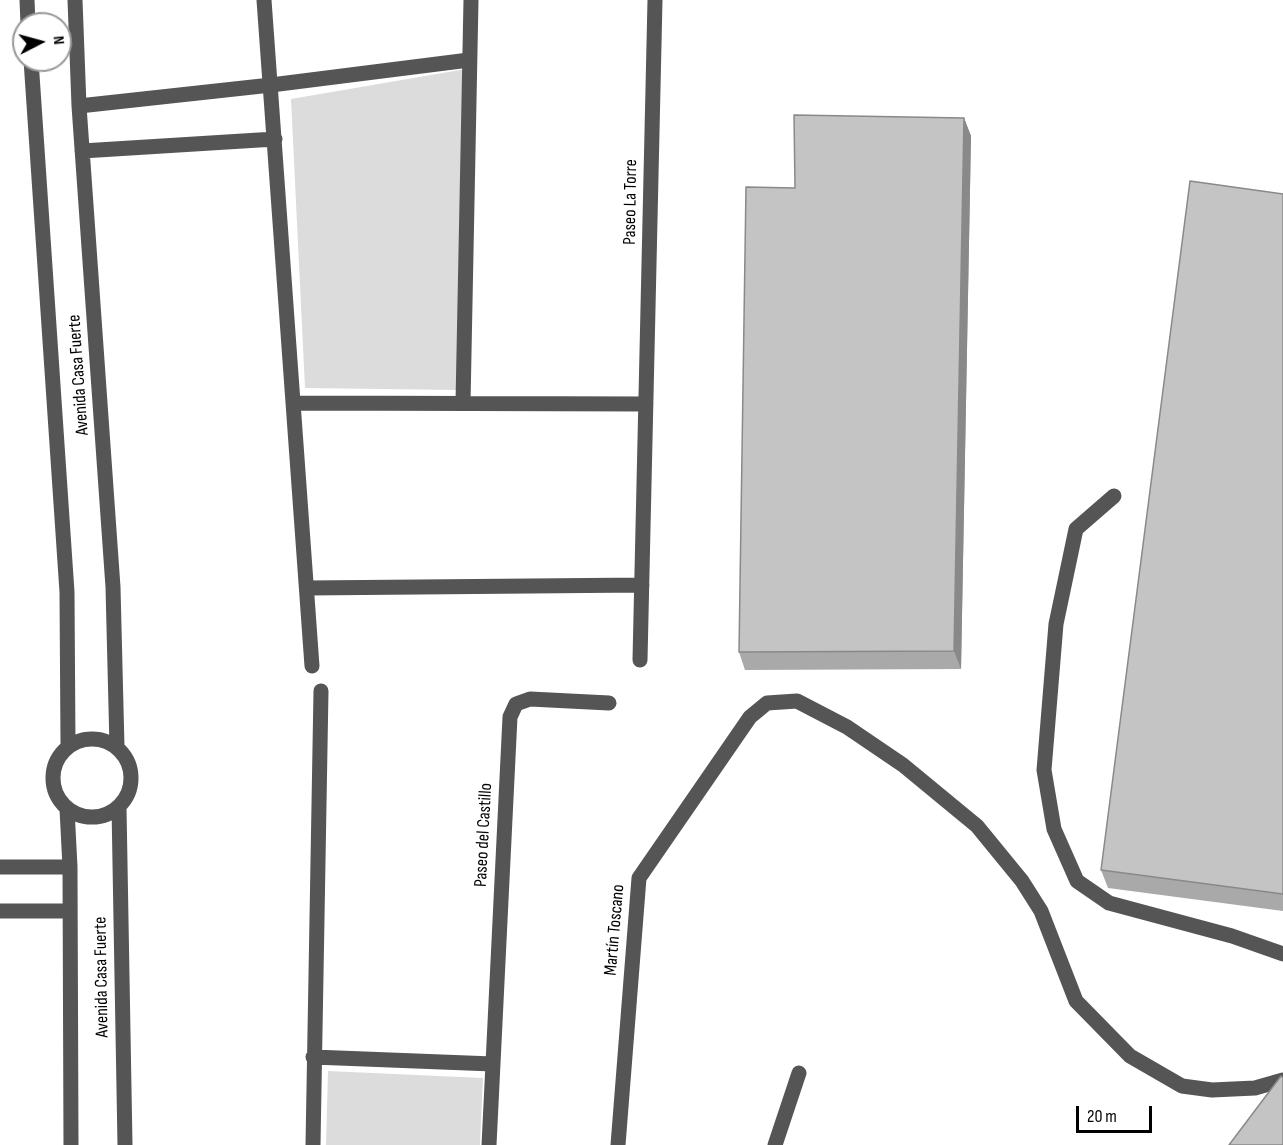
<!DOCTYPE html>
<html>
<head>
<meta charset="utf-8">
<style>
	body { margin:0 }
	#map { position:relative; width:1283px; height:1145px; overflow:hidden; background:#fff; font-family:"Sofia Sans Condensed",sans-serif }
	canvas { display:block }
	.north { position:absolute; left:12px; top:12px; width:60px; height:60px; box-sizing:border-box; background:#fff; border:2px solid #999; border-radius:50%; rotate:84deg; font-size:16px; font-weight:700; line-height:24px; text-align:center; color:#000 }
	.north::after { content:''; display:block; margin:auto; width:21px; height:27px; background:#000; clip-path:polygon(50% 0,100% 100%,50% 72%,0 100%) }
	.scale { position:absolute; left:1076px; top:1106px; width:76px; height:27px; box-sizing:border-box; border:3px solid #000; border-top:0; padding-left:8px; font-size:18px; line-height:21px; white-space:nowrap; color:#000; -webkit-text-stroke:4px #fff; paint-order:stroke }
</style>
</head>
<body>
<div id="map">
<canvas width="1283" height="1145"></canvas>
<div class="north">N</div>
<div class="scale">20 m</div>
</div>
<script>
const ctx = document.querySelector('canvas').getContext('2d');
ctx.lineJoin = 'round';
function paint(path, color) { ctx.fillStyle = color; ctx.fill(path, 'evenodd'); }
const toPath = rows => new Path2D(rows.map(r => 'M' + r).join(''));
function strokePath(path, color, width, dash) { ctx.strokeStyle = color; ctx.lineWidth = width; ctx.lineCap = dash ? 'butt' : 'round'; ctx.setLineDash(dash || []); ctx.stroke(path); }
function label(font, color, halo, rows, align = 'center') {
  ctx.font = font + ' "Sofia Sans Condensed",sans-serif'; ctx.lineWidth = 5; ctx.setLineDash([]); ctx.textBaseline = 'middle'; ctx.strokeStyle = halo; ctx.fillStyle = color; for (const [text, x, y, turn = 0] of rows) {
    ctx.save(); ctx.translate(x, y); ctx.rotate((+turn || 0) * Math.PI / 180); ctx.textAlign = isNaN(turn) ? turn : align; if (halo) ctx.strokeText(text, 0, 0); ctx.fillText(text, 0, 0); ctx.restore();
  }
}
const green = toPath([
	[466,69,458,390,305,388,291,99],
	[328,1071,483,1078,480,1145,326,1145]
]);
const minor = toPath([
	[27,0,28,24],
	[75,0,79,106,113,587,117,747],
	[264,0,312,666],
	[31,60,67,592,68,745],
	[79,106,271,85,469,60],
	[82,151,275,139],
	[293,403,646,404],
	[463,403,471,0],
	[1114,496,1076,529,1056,624,1044,770,1054,829,1077,881,1109,903,1232,936,1283,954],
	[307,588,642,585],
	[640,660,655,0],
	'53 778a39 39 0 1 1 78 0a39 39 0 1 1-78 0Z',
	[119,807,125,1145],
	[67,809,70,867,71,1145],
	[0,867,70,867],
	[0,911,70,911],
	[313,1057,493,1064],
	[313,1145,321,691],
	[489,1145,510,717,516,704,530,699,609,703],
	[618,1145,639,878,750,717,767,703,797,701,847,727,903,765,977,826,1022,881,1041,911,1076,1001,1130,1056,1182,1086,1212,1090,1255,1088,1283,1080],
	[775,1145,799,1073]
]);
const wall = toPath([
	[964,118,971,136,961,669,745,670,739,652,795,188],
	[1283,194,1283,911,1108,888,1101,870]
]);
const shadedWall = toPath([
	[964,118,971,136,961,669,954,651]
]);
const building = toPath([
	[794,115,964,118,954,651,739,652,746,187,795,188,794,115],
	[1190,181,1283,194,1283,894,1101,870,1190,181],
	[1281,1076,1283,1078,1283,1145,1229,1145,1281,1076]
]);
const streetNames = [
	["Paseo La Torre",631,202,-89],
	["Avenida Casa Fuerte",79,375,-94],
	["Paseo del Castillo",484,835,-87],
	["Martín Toscano",615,930,-85],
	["Avenida Casa Fuerte",102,977,-91]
];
paint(green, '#dcdcdc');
strokePath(minor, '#555', 15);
paint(wall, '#a9a9a9');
paint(shadedWall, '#898989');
paint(building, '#c4c4c4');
strokePath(building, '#898989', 1.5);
label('18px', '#000', '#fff', streetNames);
</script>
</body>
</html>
